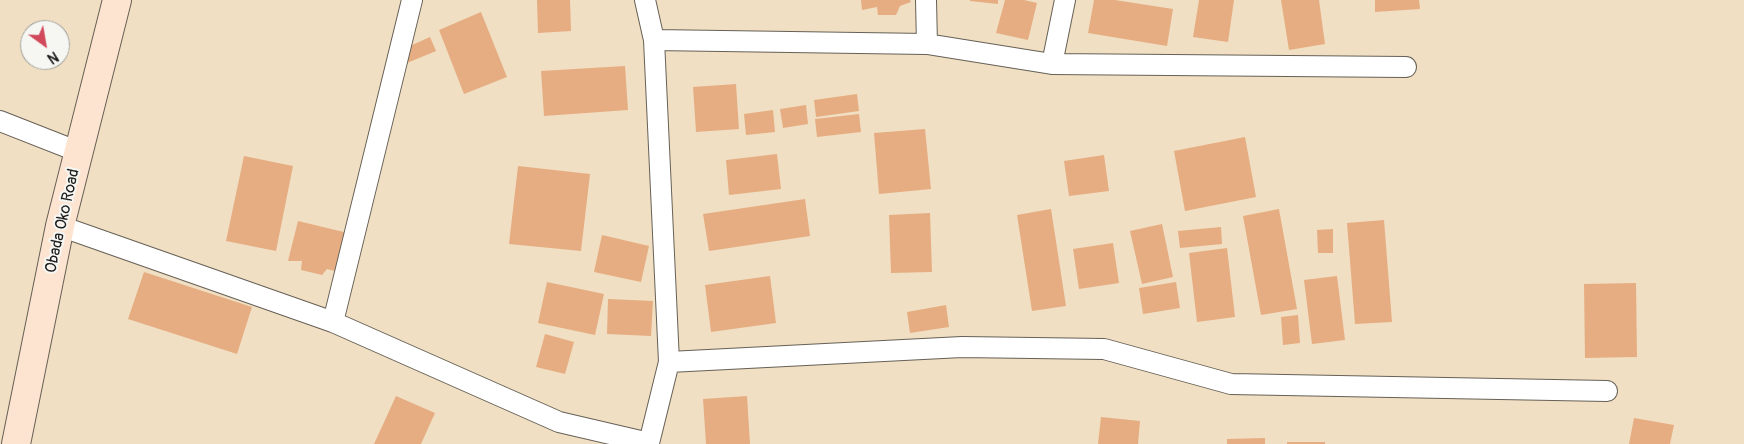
<!DOCTYPE html>
<html>
<head>
<meta charset="utf-8">
<style>
	body { margin:0 }
	#map { position:relative; width:1744px; height:444px; overflow:hidden; background:#f0dfc2; font-family:Pangolin,sans-serif }
	canvas { display:block }
	.north { position:absolute; left:20px; top:20px; width:50px; height:50px; box-sizing:border-box; background:#f6f6f2; border:1px solid #9f9f9c; border-radius:50%; rotate:148deg; font-size:14px; font-weight:700; line-height:20px; text-align:center; color:#1c1c1c }
	.north::after { content:''; display:block; margin:auto; width:18px; height:22px; background:#d1495b; clip-path:polygon(50% 0,100% 100%,50% 72%,0 100%) }
</style>
</head>
<body>
<div id="map">
<canvas width="1744" height="444"></canvas>
<div class="north">N</div>
</div>
<script>
const ctx = document.querySelector('canvas').getContext('2d');
ctx.lineJoin = 'round';
function paint(path, color) { ctx.fillStyle = color; ctx.fill(path, 'evenodd'); }
const toPath = rows => new Path2D(rows.map(r => 'M' + r).join(''));
function strokePath(path, color, width, dash) { ctx.strokeStyle = color; ctx.lineWidth = width; ctx.lineCap = dash ? 'butt' : 'round'; ctx.setLineDash(dash || []); ctx.stroke(path); }
function label(font, color, halo, rows, align = 'center') {
  ctx.font = font + ' Pangolin,sans-serif'; ctx.lineWidth = 4; ctx.setLineDash([]); ctx.textBaseline = 'middle'; ctx.strokeStyle = halo; ctx.fillStyle = color; for (const [text, x, y, turn = 0] of rows) {
    ctx.save(); ctx.translate(x, y); ctx.rotate((+turn || 0) * Math.PI / 180); ctx.textAlign = isNaN(turn) ? turn : align; if (halo) ctx.strokeText(text, 0, 0); ctx.fillText(text, 0, 0); ctx.restore();
  }
}
const building = toPath([
	[537,0,570,0,571,31,538,33],
	[861,0,910,0,911,2,900,6,896,15,878,15,877,7,862,10],
	[970,0,998,0,998,4,970,1],
	[1005,0,1024,0,1037,3,1028,40,996,33],
	[1094,0,1115,0,1173,9,1167,46,1088,33],
	[1199,0,1234,0,1228,42,1193,37],
	[1281,0,1319,0,1325,44,1289,50],
	[1375,0,1419,0,1420,9,1375,12],
	[481,12,507,77,464,94,439,30],
	[430,37,436,51,407,63,401,50],
	[625,66,628,110,544,116,541,71],
	[736,84,739,129,696,132,693,87],
	[857,94,859,111,816,117,814,100],
	[806,105,808,124,783,128,780,109],
	[773,110,775,132,746,135,744,114],
	[859,114,861,132,817,137,815,119],
	[925,129,931,189,879,194,874,133],
	[1245,137,1256,197,1185,211,1174,151],
	[777,154,781,189,729,195,726,160],
	[1104,155,1109,191,1069,196,1064,161],
	[244,156,293,166,276,251,226,241],
	[518,166,590,174,581,251,509,244],
	[805,199,810,236,709,251,703,214],
	[1051,209,1066,306,1032,311,1017,215],
	[1279,209,1297,309,1261,315,1243,216],
	[930,213,932,272,891,273,889,215],
	[1384,220,1392,322,1355,324,1347,223],
	[298,221,348,233,339,272,327,269,322,275,301,270,302,261,288,261],
	[1162,224,1173,277,1142,284,1130,231],
	[1221,227,1222,244,1180,248,1178,231],
	[1333,229,1333,253,1318,253,1317,230],
	[602,235,649,246,641,282,594,272],
	[1113,243,1119,283,1079,289,1073,249],
	[1227,248,1235,317,1197,322,1189,253],
	[144,272,252,307,237,354,128,319],
	[770,276,776,323,711,332,705,285],
	[1337,276,1345,340,1312,344,1304,280],
	[547,282,604,294,595,335,538,323],
	[1176,282,1180,308,1143,314,1139,288],
	[1636,283,1637,357,1585,358,1584,284],
	[608,299,653,301,651,336,607,334],
	[946,305,949,327,910,333,907,312],
	[1298,315,1300,343,1283,345,1281,317],
	[545,334,574,342,565,374,536,367],
	[396,396,435,413,421,444,374,444],
	[747,396,750,444,706,444,703,399],
	[1101,417,1140,421,1138,444,1098,444],
	[1634,418,1674,425,1670,444,1629,444],
	[1265,438,1265,444,1227,444,1227,439],
	[1287,442,1325,442,1325,444,1287,444]
]);
const street = toPath([
	[926,0,927,44],
	[654,40,927,44,1052,64,1406,67],
	[1052,64,1065,0],
	[0,121,79,152],
	[60,226,333,322,559,422,649,443,669,362,654,40,645,0],
	[333,322,412,0],
	[669,362,962,347,1104,349,1231,384,1607,391]
]);
const secondary = toPath([
	[16,444,60,226,117,0]
]);
const streetNames = [
	["Obada Oko Road",63,221,-77]
];
paint(building, '#e6ad82');
strokePath(street, '#666056', 22);
strokePath(secondary, '#666056', 30);
strokePath(street, '#fff', 20);
strokePath(secondary, '#fde4d1', 28);
label('16px', '#1c1c1c', '#f6f6f2', streetNames);
</script>
</body>
</html>
